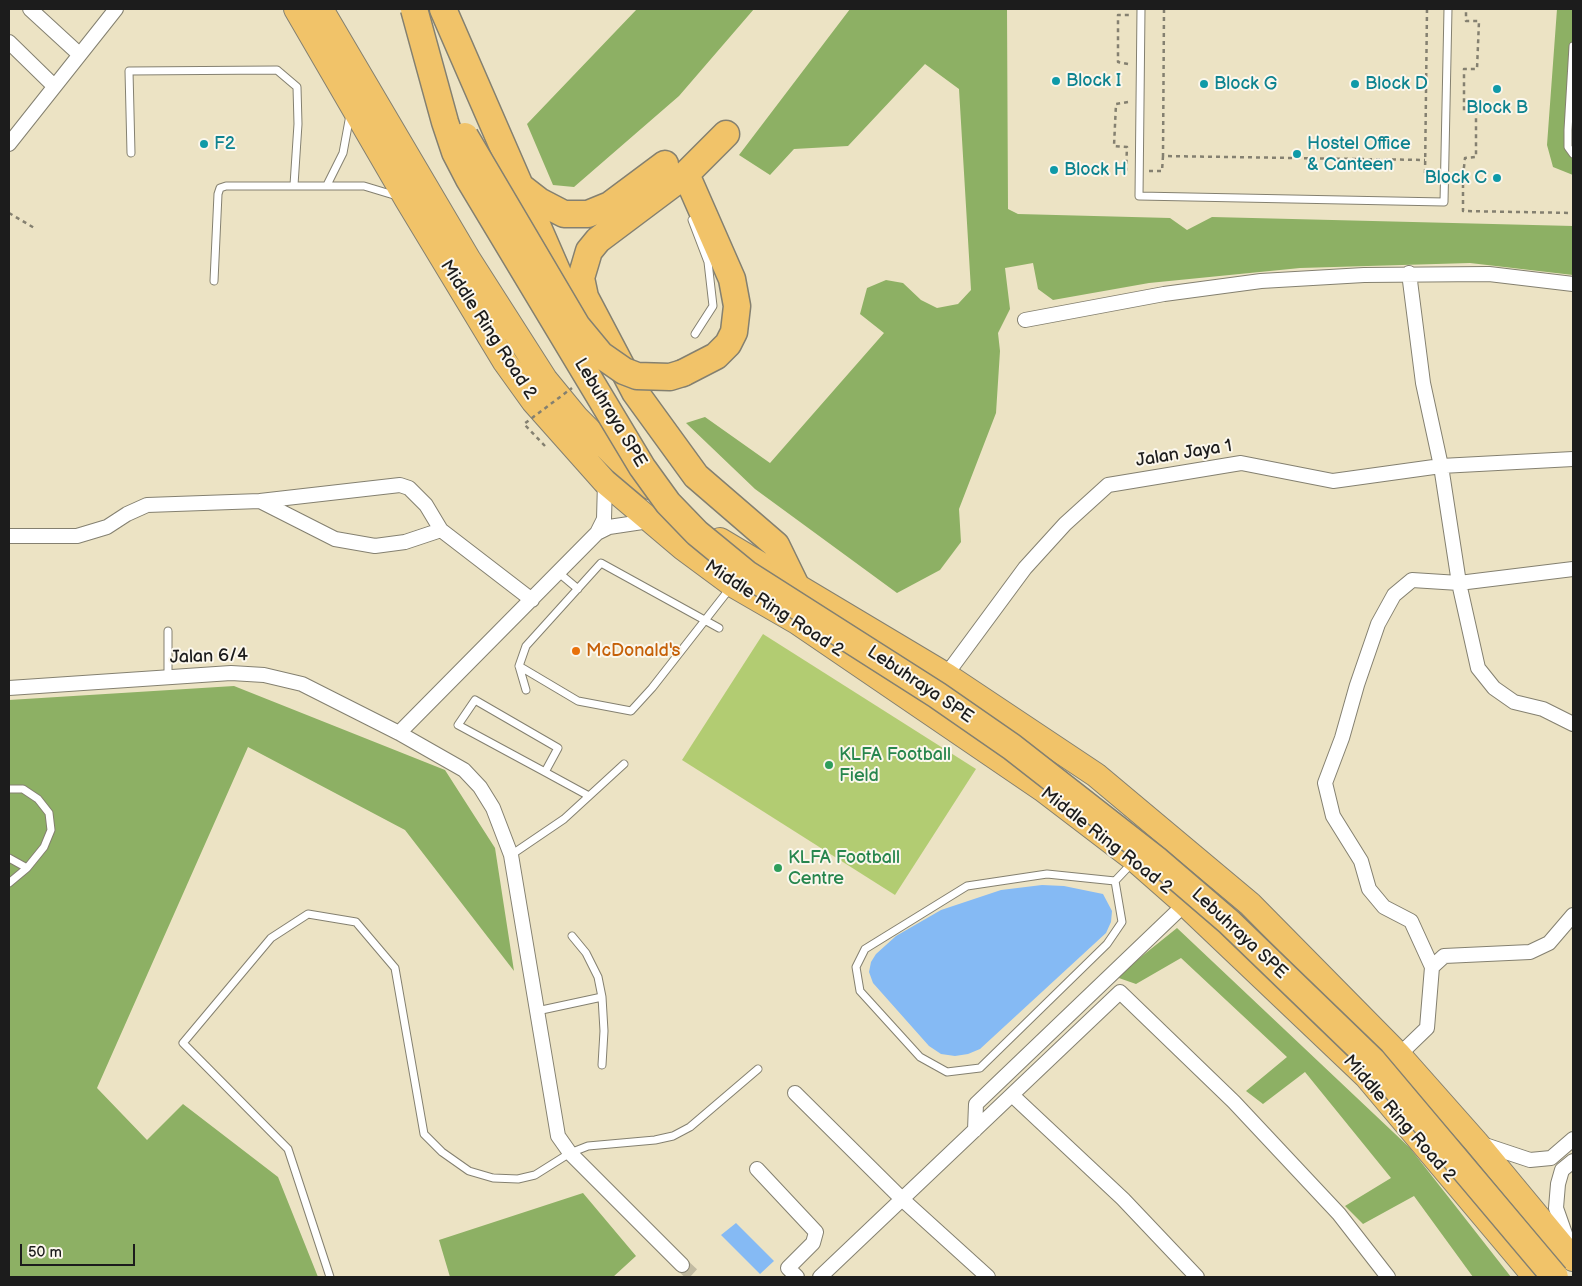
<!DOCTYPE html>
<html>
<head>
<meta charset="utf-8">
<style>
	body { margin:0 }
	#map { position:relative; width:1582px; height:1286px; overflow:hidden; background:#ece3c4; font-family:"Balsamiq Sans",sans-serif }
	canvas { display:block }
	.frame { position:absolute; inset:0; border:10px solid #1c1c1c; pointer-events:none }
	.scale { position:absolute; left:20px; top:1244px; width:115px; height:22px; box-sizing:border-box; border:2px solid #1c1c1c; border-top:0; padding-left:6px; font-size:15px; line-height:18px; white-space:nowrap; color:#1c1c1c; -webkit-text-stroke:4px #fbf7ec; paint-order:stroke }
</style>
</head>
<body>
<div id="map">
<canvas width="1582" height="1286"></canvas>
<div class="frame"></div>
<div class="scale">50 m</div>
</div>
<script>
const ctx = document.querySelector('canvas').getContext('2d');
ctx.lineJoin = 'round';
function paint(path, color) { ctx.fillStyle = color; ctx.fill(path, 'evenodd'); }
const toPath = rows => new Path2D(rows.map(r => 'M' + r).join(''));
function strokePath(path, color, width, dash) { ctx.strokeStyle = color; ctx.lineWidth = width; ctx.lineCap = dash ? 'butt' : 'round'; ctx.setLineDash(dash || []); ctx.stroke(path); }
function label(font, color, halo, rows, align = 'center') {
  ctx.font = font + ' "Balsamiq Sans",sans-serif'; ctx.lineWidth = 4; ctx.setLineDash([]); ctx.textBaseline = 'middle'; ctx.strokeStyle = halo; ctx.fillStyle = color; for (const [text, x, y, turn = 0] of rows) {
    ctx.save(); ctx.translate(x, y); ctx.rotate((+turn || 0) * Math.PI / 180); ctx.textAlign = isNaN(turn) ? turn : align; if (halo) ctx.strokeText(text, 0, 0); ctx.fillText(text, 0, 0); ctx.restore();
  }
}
const green = toPath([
	[763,634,976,769,895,895,682,760]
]);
const forest = toPath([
	[637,9,754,9,679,96,574,187,553,185,527,124],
	[850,9,1007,9,1008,209,1018,214,1170,218,1187,230,1212,217,1573,226,1573,275,1470,263,1300,268,1149,283,1053,300,1038,289,1033,263,1005,268,1010,309,998,333,1000,351,996,413,959,509,961,542,940,570,897,593,755,489,686,423,705,417,770,463,884,333,860,314,867,288,886,280,903,283,921,300,937,308,958,304,971,290,959,89,925,64,848,146,794,149,770,175,739,155],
	[1557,9,1573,9,1573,175,1553,167,1547,145],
	[234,686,445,770,495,848,514,971,405,830,248,747,97,1088,147,1140,183,1104,278,1177,318,1277,9,1277,9,700],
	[1177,928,1410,1148,1511,1277,1473,1277,1414,1196,1363,1224,1345,1206,1391,1178,1305,1072,1263,1104,1246,1091,1287,1057,1181,958,1136,984,1116,977],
	[583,1193,636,1256,613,1277,450,1277,439,1240]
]);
const water = toPath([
	[1042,885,1064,886,1103,894,1112,911,1111,922,1106,933,980,1049,968,1054,955,1056,941,1054,929,1046,873,983,869,972,871,962,876,954,896,936,941,910,1001,890],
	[736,1223,774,1261,760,1274,721,1235]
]);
const minorTunnel = toPath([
	[682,1265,695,1277]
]);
const path = toPath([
	[1164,9,1163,156,1425,160],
	[1427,9,1425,176,1434,176],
	[1128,64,1118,62,1118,15,1129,15,1129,13],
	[1128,102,1116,104,1114,146,1127,147,1126,171,1128,171],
	[1149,171,1162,171,1163,156],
	[1455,176,1463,176,1465,158,1476,157,1476,112,1464,112,1464,69,1477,69,1479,21,1466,21,1466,9],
	[1463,176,1463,211,1573,213],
	[9,213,36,229]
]);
const service = toPath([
	[1141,9,1139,196,1444,202,1448,9],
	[1573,46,1568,130,1568,147,1573,154],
	[131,153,129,71,277,70,297,87,298,124,294,185],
	[327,185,343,153,350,115],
	[692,220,708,262,713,306,695,334],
	[214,281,218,194,220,188,226,186,364,186,397,196],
	[559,573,578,589],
	[519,666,578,701,631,711,652,688,731,587],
	[168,677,168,631],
	[526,690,519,666,526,646,601,563,719,628],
	[545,772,558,748,475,700,458,725,545,772,589,796],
	[9,789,23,789,38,799,49,813,51,830,44,847,27,868,9,858],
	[511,855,564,819,624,764],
	[1115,881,1122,922,1107,944,980,1068,947,1072,920,1057,860,991,856,967,865,949,967,886,1047,874,1115,881,1133,862],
	[9,883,27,868],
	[572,936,586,953,598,977,602,997,604,1031,602,1065],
	[537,1011,602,997],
	[330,1277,288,1149,183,1043,271,938,308,914,356,922,395,968,424,1134,442,1152,469,1171,493,1178,518,1179,535,1175,570,1153,588,1146,655,1140,673,1136,690,1127,758,1069]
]);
const minor = toPath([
	[30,9,79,54],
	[9,42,53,85],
	[9,144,116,9],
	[1409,273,1423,383,1441,466,1459,583,1478,668,1494,688,1514,702,1543,709,1573,724],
	[1025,320,1164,294,1261,281,1364,275,1489,274,1573,284],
	[260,501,400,485,409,488,426,505,441,530,532,600],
	[597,533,609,527,649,521],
	[9,536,77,536,107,527,127,514,147,505,260,501,335,539,375,546,405,542,441,530],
	[946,675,1025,568,1065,524,1108,485,1241,463,1333,481,1441,466,1573,459],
	[9,688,231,673,264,675,302,684,399,733,464,770,480,787,493,808,511,855,558,1136,570,1153,682,1265],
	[399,733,597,533,604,519,605,482],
	[1432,967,1411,921,1384,907,1369,889,1361,861,1333,816,1325,783,1342,738,1357,685,1378,624,1394,595,1412,580,1459,583,1573,569],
	[1399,1055,1427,1028,1432,967,1444,956,1530,952,1549,943,1573,915],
	[795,1093,903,1200,988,1277],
	[1012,1095,1123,1199,1197,1277],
	[975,1130,976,1104,1185,904],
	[1479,1143,1530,1160,1551,1158,1573,1139],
	[757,1169,816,1232,813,1243,788,1268,797,1277],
	[1569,1245,1556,1208,1558,1184,1562,1170,1573,1161],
	[820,1277,1120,992,1234,1102,1339,1214,1388,1277]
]);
const trunk = toPath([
	[296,9,407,200,505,362,533,401,605,482,683,548,733,585,797,622,1042,789,1135,860,1185,904,1366,1076,1535,1277],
	[321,9,469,260,545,379,577,418,620,461,652,488],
	[720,540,946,675,1096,775,1250,904,1399,1055,1476,1142,1573,1259]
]);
const motorway = toPath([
	[443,9,564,287],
	[726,134,686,174,598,240,589,251,581,278,585,297,635,392,696,476,776,545,795,584],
	[521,187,539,201,564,214,588,214,610,205,665,164],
	[683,373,716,356,728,344,734,332,737,306,732,279,686,174]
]);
const pathBridge = toPath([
	[545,446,524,424,572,388]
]);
const motorwayBridge = toPath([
	[414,9,445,122,455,152,469,179,642,467,668,503,697,533,747,574,937,695,1012,747,1158,861,1229,922,1372,1060,1555,1277],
	[465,136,577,326,601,355,624,371,637,376,670,377,683,373]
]);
const markers = [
	[1056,81,5,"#0f9aa8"],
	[1204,84,5,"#0f9aa8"],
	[1355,84,5,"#0f9aa8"],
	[1497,89,5,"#0f9aa8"],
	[204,144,5,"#0f9aa8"],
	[1297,154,5,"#0f9aa8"],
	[1054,170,5,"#0f9aa8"],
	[1497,178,5,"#0f9aa8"],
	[576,651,5,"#e8710a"],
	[829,765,5,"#2e9e5b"],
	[778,868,5,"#2e9e5b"]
];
const cultureNames = [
	["Block I",1066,81],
	["Block G",1214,84],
	["Block D",1365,84],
	["Block B",1497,108,"center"],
	["F2",214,144],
	["Hostel Office",1307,144],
	["& Canteen",1307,165],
	["Block H",1064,170],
	["Block C",1487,178,"right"]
];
const streetNames = [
	["Middle Ring Road 2",488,330,57],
	["Lebuhraya SPE",610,413,59],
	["Jalan Jaya 1",1184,454,-9],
	["Middle Ring Road 2",774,609,33],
	["Jalan 6/4",209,657,-2],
	["Lebuhraya SPE",920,685,34],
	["Middle Ring Road 2",1106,841,38],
	["Lebuhraya SPE",1239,934,43],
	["Middle Ring Road 2",1399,1119,49]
];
const foodNames = [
	["McDonald's",586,651]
];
const leisureNames = [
	["KLFA Football",839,755],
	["Field",839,776],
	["KLFA Football",788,858],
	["Centre",788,879]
];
paint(green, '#b2cc72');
paint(forest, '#8db064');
paint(water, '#85baf4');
strokePath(minorTunnel, '#c2bba2', 14, [14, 7]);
strokePath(service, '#848070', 9);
strokePath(minor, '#848070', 16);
strokePath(trunk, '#848070', 26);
strokePath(motorway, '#848070', 29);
strokePath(path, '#848070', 2.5, [4, 4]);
strokePath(service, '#fff', 7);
strokePath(minor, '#fff', 14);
strokePath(trunk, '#f1c369', 24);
strokePath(motorway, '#f1c369', 26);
strokePath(motorwayBridge, '#848070', 29, []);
strokePath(pathBridge, '#848070', 2.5, [4, 4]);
strokePath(motorwayBridge, '#f1c369', 26);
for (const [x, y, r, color] of markers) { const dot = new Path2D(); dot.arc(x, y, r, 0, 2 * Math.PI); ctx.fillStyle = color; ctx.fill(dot); strokePath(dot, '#fbf7ec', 2); }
label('18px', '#0d838f', '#fbf7ec', cultureNames, 'left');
label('18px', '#1c1c1c', '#fbf7ec', streetNames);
label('18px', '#c56008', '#fbf7ec', foodNames, 'left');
label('18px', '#27864d', '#fbf7ec', leisureNames, 'left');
</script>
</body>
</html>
